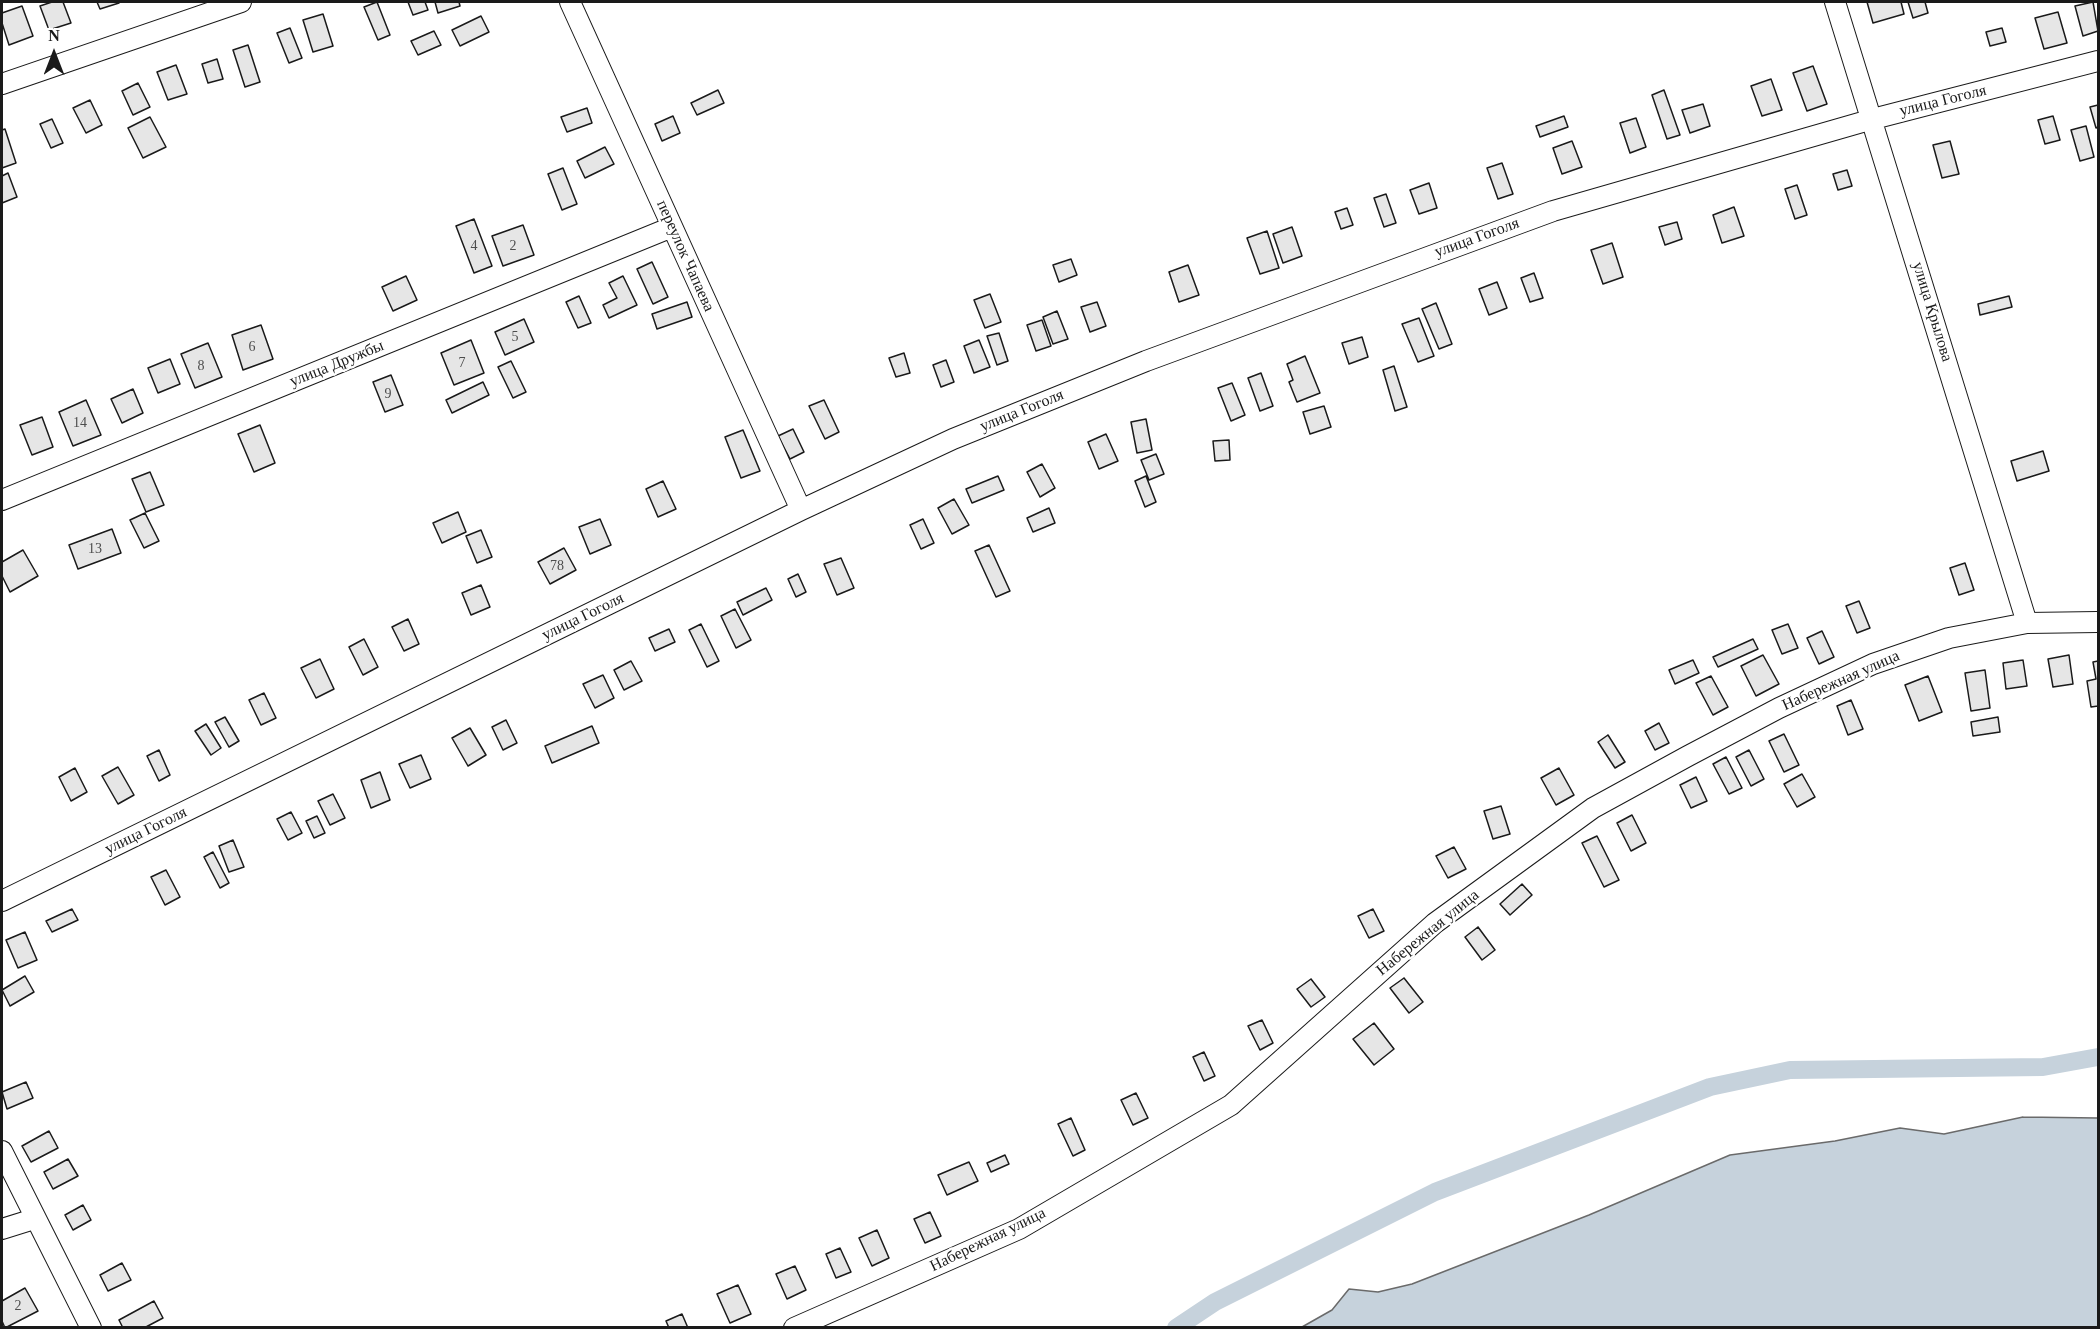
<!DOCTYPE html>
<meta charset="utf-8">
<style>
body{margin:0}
#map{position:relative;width:2100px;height:1329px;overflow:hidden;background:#fff;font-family:Georgia,serif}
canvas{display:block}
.frame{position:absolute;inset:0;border:3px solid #1a1a1a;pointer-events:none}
.north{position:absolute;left:24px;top:24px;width:60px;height:60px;-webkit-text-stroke:4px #fff;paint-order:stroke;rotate:0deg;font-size:16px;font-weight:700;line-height:24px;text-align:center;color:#1a1a1a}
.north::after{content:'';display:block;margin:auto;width:21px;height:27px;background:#1a1a1a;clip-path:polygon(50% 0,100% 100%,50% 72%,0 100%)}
</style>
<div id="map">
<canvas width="2100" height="1329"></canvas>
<div class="frame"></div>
<div class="north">N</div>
</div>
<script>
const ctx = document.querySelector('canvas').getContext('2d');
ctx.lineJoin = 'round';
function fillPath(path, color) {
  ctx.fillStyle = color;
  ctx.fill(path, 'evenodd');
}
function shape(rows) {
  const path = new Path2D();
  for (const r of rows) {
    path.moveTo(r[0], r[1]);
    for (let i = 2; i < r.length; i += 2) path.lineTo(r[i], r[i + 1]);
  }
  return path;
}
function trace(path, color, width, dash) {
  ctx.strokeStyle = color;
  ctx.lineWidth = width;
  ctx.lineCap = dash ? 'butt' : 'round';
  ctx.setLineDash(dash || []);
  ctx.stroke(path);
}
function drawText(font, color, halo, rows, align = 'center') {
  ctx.font = font + ' Georgia,serif';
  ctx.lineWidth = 4.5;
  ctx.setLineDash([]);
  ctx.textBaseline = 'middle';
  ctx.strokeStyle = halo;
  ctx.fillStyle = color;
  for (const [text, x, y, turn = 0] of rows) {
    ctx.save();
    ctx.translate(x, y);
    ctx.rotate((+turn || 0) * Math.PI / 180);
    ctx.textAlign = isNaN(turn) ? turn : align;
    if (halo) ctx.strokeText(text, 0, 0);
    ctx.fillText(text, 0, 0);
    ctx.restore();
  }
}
const water = shape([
 [2023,1117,2098,1118,2098,1327,1302,1327,1332,1310,1349,1289,1378,1292,1412,1284,1589,1215,1730,1155,1835,1141,1900,1128,1944,1134,2023,1117]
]);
fillPath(water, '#c6d2dc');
trace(water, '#6a6a6a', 1.5);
trace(shape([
 [1176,1328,1215,1302,1435,1192,1710,1087,1790,1070,2043,1067,2098,1057]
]), '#c6d2dc', 18);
const building = shape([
 [52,2,63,2,71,23,49,30,40,6,52,2],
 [97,2,118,2,119,3,100,9,97,2],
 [377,2,390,35,378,40,364,7,377,2],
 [408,2,425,2,428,10,413,15,408,2],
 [435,2,459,2,460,6,438,13,435,2],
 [1867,2,1901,2,1904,14,1873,23,1867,2],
 [1908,2,1925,2,1928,13,1913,18,1908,2],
 [2093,2,2098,31,2083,36,2075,6,2093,2],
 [22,6,33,36,9,45,2,23,2,13,22,6],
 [2058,12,2067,43,2044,49,2035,18,2058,12],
 [323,14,333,46,313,52,303,20,323,14],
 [481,16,489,32,460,46,452,30,481,16],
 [290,28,302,58,289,63,277,33,290,28],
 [2002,28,2006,42,1990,46,1986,32,2002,28],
 [434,31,441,45,418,55,411,41,434,31],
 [248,45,260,82,245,87,233,50,248,45],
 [217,59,223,79,208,83,202,64,217,59],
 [176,65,187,94,168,100,157,72,176,65],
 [1813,66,1827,104,1807,111,1793,73,1813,66],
 [1771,79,1782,110,1762,116,1751,86,1771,79],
 [138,83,150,107,133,115,122,91,138,83],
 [718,90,724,103,697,115,691,103,718,90],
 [1664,90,1680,135,1667,139,1652,95,1664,90],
 [90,100,102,125,86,133,73,108,90,100],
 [1703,104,1710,126,1690,133,1682,110,1703,104],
 [2098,105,2098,127,2096,128,2090,107,2098,105],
 [587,108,592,123,567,132,561,117,587,108],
 [673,116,680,133,662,141,655,124,673,116],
 [1564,116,1568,127,1540,137,1536,126,1564,116],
 [2053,116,2060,140,2045,144,2038,120,2053,116],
 [150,117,166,147,143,158,128,128,150,117],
 [1636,118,1646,147,1630,153,1620,123,1636,118],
 [52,119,63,143,51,148,40,124,52,119],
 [2086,126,2094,157,2080,161,2071,130,2086,126],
 [5,129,16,163,2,168,2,130,5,129],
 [1572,141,1582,167,1562,174,1553,148,1572,141],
 [1950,141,1959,174,1942,178,1933,145,1950,141],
 [605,147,614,164,585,178,577,161,605,147],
 [1502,163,1513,194,1498,199,1487,168,1502,163],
 [563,168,577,204,562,210,548,174,563,168],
 [1847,170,1852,186,1838,190,1833,174,1847,170],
 [8,173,17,197,2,203,2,176,8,173],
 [1429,183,1437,208,1419,214,1410,190,1429,183],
 [1797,185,1807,215,1795,219,1785,189,1797,185],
 [1386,194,1396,223,1384,227,1374,198,1386,194],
 [1734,207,1744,236,1722,243,1713,215,1734,207],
 [1347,208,1353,225,1341,229,1335,212,1347,208],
 [474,219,492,266,474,273,456,226,474,219],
 [1677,222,1682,239,1665,245,1659,227,1677,222],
 [523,225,534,255,503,266,492,236,523,225],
 [1292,227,1302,256,1283,263,1273,234,1292,227],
 [1267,231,1279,268,1260,274,1247,238,1267,231],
 [1612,243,1623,277,1603,284,1591,250,1612,243],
 [1071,259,1077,275,1059,282,1053,265,1071,259],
 [652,262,668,297,653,304,637,269,652,262],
 [1188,265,1199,295,1179,302,1169,272,1188,265],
 [1534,273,1543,298,1530,302,1521,278,1534,273],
 [406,276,417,300,393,311,382,287,406,276],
 [623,276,637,305,609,318,603,305,617,298,609,283,623,276],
 [1497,282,1507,308,1489,315,1479,289,1497,282],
 [990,294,1001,322,985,328,974,300,990,294],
 [579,296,591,323,578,328,566,302,579,296],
 [2009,296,2012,307,1980,315,1978,304,2009,296],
 [687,302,692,317,657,329,652,314,687,302],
 [1097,302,1106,326,1090,332,1081,307,1097,302],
 [1436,303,1452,344,1439,349,1422,309,1436,303],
 [1057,311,1068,339,1053,344,1043,317,1057,311],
 [1419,318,1434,356,1418,362,1402,324,1419,318],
 [524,319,534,342,505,355,495,332,524,319],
 [1042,320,1051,346,1036,351,1027,325,1042,320],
 [261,325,273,359,243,370,232,335,261,325],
 [999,333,1008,361,997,365,987,336,999,333],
 [1362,337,1368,357,1349,364,1342,343,1362,337],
 [471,340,484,373,454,385,441,353,471,340],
 [979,340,990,367,974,373,964,346,979,340],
 [208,343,222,377,195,388,181,354,208,343],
 [904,353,910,373,896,377,889,358,904,353],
 [1305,356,1320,393,1297,402,1289,382,1293,380,1287,364,1305,356],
 [170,359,180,384,158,393,148,368,170,359],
 [946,360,954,382,941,387,933,365,946,360],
 [511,361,526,392,513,398,498,367,511,361],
 [1394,366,1407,407,1395,411,1383,370,1394,366],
 [1261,373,1273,406,1260,411,1248,378,1261,373],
 [391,375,403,405,385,412,373,382,391,375],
 [483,382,489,395,452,413,446,400,483,382],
 [1232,383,1245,415,1231,421,1218,388,1232,383],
 [133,389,143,413,122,423,111,399,133,389],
 [86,400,101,435,73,446,59,412,86,400],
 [824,400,839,432,825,439,809,406,824,400],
 [1324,406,1331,427,1310,434,1303,412,1324,406],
 [42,417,53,447,32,455,20,425,42,417],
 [1146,419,1152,450,1137,453,1131,422,1146,419],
 [260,425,275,463,254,472,238,434,260,425],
 [793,429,804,452,790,459,778,436,793,429],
 [743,430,760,471,741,478,725,437,743,430],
 [1106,434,1118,461,1099,469,1088,442,1106,434],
 [1229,440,1230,460,1215,461,1213,441,1229,440],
 [2043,451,2049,471,2017,481,2011,461,2043,451],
 [1156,454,1164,474,1149,480,1141,460,1156,454],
 [1042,464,1055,488,1040,497,1027,472,1042,464],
 [150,472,164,505,146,512,132,479,150,472],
 [998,476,1004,490,972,503,966,489,998,476],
 [1146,476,1156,502,1145,507,1135,481,1146,476],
 [663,481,676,509,658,517,646,489,663,481],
 [954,499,969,525,952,534,938,508,954,499],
 [1049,508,1055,523,1033,532,1027,518,1049,508],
 [458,512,466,532,442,543,433,523,458,512],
 [145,513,159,541,144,548,130,520,145,513],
 [600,519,611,545,590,554,579,527,600,519],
 [923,519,934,543,921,549,910,525,923,519],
 [112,529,121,553,78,569,69,545,112,529],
 [481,530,492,557,477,563,466,536,481,530],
 [989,545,1010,591,996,597,975,551,989,545],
 [564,548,576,570,550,584,538,562,564,548],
 [23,550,38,576,10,592,2,576,2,562,23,550],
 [841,558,854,588,837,595,824,564,841,558],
 [1965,563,1974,590,1959,595,1950,568,1965,563],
 [798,574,806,592,796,597,788,579,798,574],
 [481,585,490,607,471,615,462,593,481,585],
 [766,588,772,600,743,615,737,602,766,588],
 [1859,601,1870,628,1857,633,1846,606,1859,601],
 [735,609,751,640,736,648,721,616,735,609],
 [408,619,419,644,404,651,392,627,408,619],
 [701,624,719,661,707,667,689,630,701,624],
 [1788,624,1798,648,1782,654,1772,630,1788,624],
 [669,629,675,642,655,651,649,638,669,629],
 [1822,631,1834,657,1819,664,1807,638,1822,631],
 [364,639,378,667,363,675,349,647,364,639],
 [1753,639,1758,649,1718,667,1713,657,1753,639],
 [1763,655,1779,684,1756,696,1741,666,1763,655],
 [2069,655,2073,684,2053,687,2048,659,2069,655],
 [320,659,334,689,316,698,301,668,320,659],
 [1693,660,1699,673,1675,684,1669,670,1693,660],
 [2023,660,2027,686,2006,689,2003,663,2023,660],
 [631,661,642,681,624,690,614,670,631,661],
 [2098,661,2098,706,2091,707,2087,681,2096,679,2093,662,2098,661],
 [1985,670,1990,708,1971,711,1965,673,1985,670],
 [603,675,614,698,595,708,583,684,603,675],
 [1711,676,1728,707,1713,715,1696,683,1711,676],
 [1928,676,1942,712,1919,721,1905,685,1928,676],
 [264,693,276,718,261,725,249,700,264,693],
 [1851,700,1863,729,1848,735,1837,706,1851,700],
 [225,717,239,741,229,747,215,722,225,717],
 [1998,717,2000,732,1973,736,1971,722,1998,717],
 [506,720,517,743,503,750,492,727,506,720],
 [1659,723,1669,743,1655,750,1645,731,1659,723],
 [206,724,221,748,211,755,195,731,206,724],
 [592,726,599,743,552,763,545,746,592,726],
 [470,728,486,755,468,766,452,738,470,728],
 [1784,734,1799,765,1784,772,1769,741,1784,734],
 [1608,735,1625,762,1615,768,1598,742,1608,735],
 [159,750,170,775,159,781,147,756,159,750],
 [1749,750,1764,779,1751,786,1736,757,1749,750],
 [421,755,431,779,410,788,399,764,421,755],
 [1726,757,1742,788,1729,794,1713,764,1726,757],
 [118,767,134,795,118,804,102,776,118,767],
 [75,768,87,792,71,801,59,777,75,768],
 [1559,768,1574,795,1556,805,1541,778,1559,768],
 [380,772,390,800,371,808,361,780,380,772],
 [1802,774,1815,797,1797,807,1784,784,1802,774],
 [1696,777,1707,801,1691,808,1680,785,1696,777],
 [333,794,345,818,330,825,318,801,333,794],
 [1501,806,1510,834,1493,839,1484,811,1501,806],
 [291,812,302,833,288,840,277,819,291,812],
 [1632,815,1646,843,1631,851,1617,823,1632,815],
 [317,816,325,833,314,838,306,821,317,816],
 [1597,836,1619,880,1604,887,1582,843,1597,836],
 [233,840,244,867,229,872,219,846,233,840],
 [1454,847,1466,869,1448,878,1436,856,1454,847],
 [213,852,229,883,220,888,204,857,213,852],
 [166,870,180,897,165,905,151,877,166,870],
 [1522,884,1532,895,1510,915,1500,904,1522,884],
 [72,909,78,920,52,932,46,921,72,909],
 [1373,909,1384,931,1369,938,1358,916,1373,909],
 [1478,927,1495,950,1482,960,1465,937,1478,927],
 [25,932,37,960,18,968,6,940,25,932],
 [25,976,34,992,10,1006,2,990,25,976],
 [1404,978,1423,1002,1409,1013,1390,988,1404,978],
 [1311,979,1325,997,1311,1007,1297,989,1311,979],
 [1262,1020,1273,1043,1260,1050,1248,1026,1262,1020],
 [1374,1023,1394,1049,1374,1065,1353,1039,1374,1023],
 [1204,1052,1215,1076,1204,1081,1193,1057,1204,1052],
 [26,1082,33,1098,7,1109,2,1092,26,1082],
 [1136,1093,1148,1118,1133,1125,1121,1100,1136,1093],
 [1071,1118,1085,1150,1073,1156,1058,1124,1071,1118],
 [49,1131,58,1148,31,1162,22,1146,49,1131],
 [1005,1155,1009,1164,991,1172,987,1163,1005,1155],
 [68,1159,78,1176,53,1189,44,1172,68,1159],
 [969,1162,978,1181,947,1195,938,1175,969,1162],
 [83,1205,91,1220,73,1230,65,1215,83,1205],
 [930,1212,941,1236,925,1243,914,1219,930,1212],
 [877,1230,889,1258,872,1266,859,1238,877,1230],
 [840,1248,851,1272,836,1278,826,1254,840,1248],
 [122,1263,131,1280,108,1291,100,1275,122,1263],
 [795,1266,806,1290,787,1299,776,1274,795,1266],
 [738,1285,751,1314,730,1323,717,1294,738,1285],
 [25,1288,38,1311,5,1328,2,1321,2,1301,25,1288],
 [154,1301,163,1318,144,1328,123,1328,119,1320,154,1301],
 [682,1314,688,1328,669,1328,666,1321,682,1314]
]);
fillPath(building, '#e6e6e6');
trace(building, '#1a1a1a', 1.5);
const minor = shape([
 [570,2,801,510],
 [1835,2,2027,623],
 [2,84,241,2],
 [2,500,672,227],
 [2,901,801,510,953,439,1146,361,1553,211,1873,119,2098,61],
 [2,1151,91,1328],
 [2,1229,34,1219],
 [794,1328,1019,1229,1231,1105,1435,923,1593,808,1688,756,1779,708,1873,664,1949,638,2027,623,2098,622]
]);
trace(minor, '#1a1a1a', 22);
trace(minor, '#fff', 20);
drawText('14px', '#4d4d4d', null, [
 ["4",474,246],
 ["2",513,246],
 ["5",515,337],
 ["6",252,347],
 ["7",462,363],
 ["8",201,366],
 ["9",388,394],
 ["14",80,423],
 ["13",95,549],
 ["78",557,566],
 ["2",18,1306]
]);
drawText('16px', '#1a1a1a', '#fff', [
 ["улица Гоголя",1943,101,-14],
 ["улица Гоголя",1477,238,-20],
 ["переулок Чапаева",685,256,66],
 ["улица Крылова",1932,312,73],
 ["улица Дружбы",337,364,-22],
 ["улица Гоголя",1022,411,-22],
 ["улица Гоголя",583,617,-26],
 ["Набережная улица",1841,681,-24],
 ["улица Гоголя",146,831,-26],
 ["Набережная улица",1428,933,-39],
 ["Набережная улица",988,1240,-26]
]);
</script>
